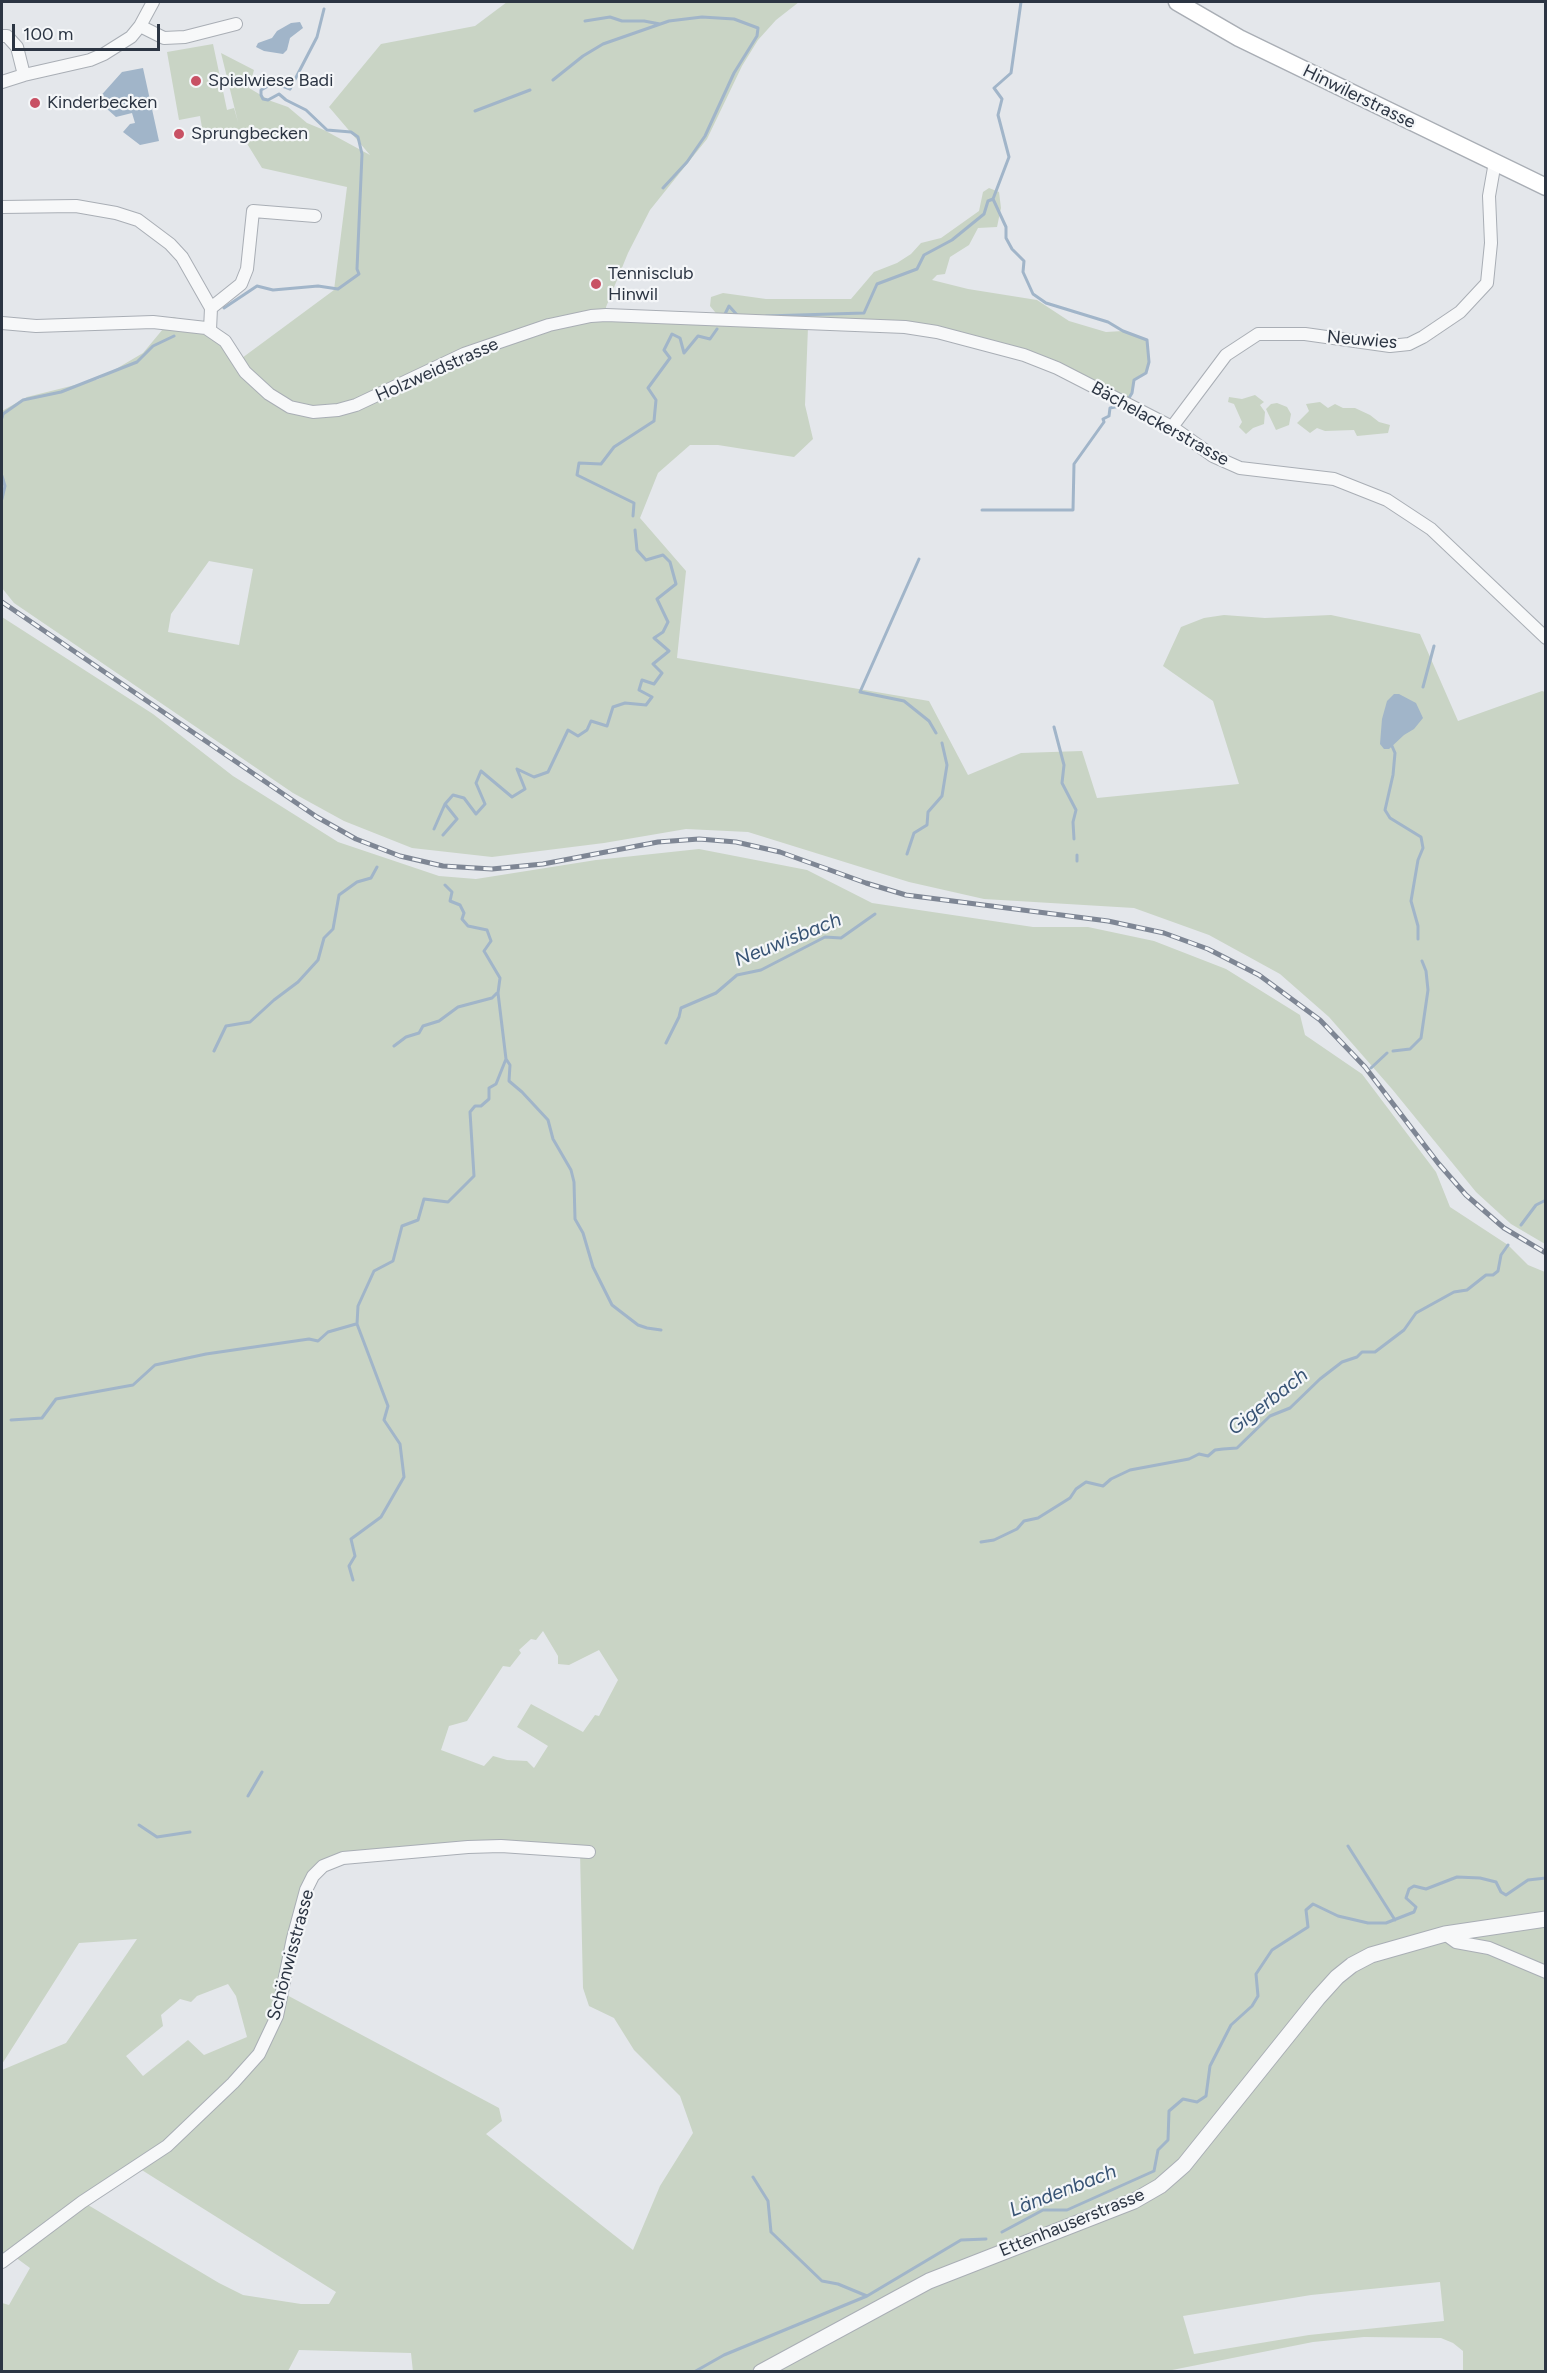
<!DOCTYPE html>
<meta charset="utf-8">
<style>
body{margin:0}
#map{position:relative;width:1547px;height:2373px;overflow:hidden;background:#e4e7eb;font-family:Figtree,sans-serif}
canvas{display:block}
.frame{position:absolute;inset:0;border:3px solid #2c3543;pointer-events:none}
.scale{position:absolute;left:12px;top:24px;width:148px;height:27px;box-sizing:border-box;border:3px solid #2c3543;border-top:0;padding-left:8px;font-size:18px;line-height:21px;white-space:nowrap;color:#2c3543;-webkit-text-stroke:4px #f4f6f8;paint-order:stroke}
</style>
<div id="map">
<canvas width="1547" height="2373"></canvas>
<div class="frame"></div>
<div class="scale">100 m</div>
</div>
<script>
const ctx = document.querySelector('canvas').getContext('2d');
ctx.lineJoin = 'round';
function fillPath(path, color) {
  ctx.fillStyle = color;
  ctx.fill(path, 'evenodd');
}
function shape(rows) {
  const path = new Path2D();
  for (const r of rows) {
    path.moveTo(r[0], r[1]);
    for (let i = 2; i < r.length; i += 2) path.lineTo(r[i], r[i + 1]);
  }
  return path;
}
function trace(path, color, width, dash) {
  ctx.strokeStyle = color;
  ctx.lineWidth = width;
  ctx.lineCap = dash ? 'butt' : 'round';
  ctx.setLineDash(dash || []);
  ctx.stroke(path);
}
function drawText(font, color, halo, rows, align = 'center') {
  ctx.font = font + ' Figtree,sans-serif';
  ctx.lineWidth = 4.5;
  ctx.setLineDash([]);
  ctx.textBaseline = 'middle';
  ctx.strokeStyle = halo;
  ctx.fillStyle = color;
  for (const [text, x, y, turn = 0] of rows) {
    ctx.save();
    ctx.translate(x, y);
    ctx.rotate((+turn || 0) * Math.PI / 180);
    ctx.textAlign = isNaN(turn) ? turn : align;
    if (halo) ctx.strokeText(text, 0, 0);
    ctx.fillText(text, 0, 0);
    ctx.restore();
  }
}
fillPath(shape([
 [507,2,799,2,776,20,758,40,742,66,707,139,650,210,628,253,606,307,606,314,808,327,805,405,813,439,794,457,718,445,690,445,658,473,640,518,686,571,677,658,929,701,968,775,1021,753,1082,751,1097,798,1239,784,1213,701,1163,666,1181,627,1204,618,1224,615,1265,618,1331,615,1420,634,1458,721,1542,691,1545,692,1545,1244,1511,1224,1476,1192,1392,1089,1329,1017,1280,974,1209,935,1134,908,984,899,909,882,748,832,686,829,604,843,492,857,412,848,344,821,293,793,14,603,2,588,2,411,27,397,99,379,143,353,173,317,217,329,242,358,334,290,347,187,262,168,243,137,241,130,204,139,200,116,179,120,167,52,213,44,227,110,234,108,238,122,221,53,254,70,249,88,271,101,288,107,307,123,324,130,370,155,329,107,381,44,475,26],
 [209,561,253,569,239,645,168,632,171,614],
 [989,188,999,192,1001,208,997,227,978,228,969,245,950,257,945,274,937,275,932,280,968,289,1037,300,1069,321,1106,332,1123,331,1147,340,1149,362,1146,373,1134,380,1132,393,1129,398,1057,368,937,332,720,318,710,306,711,297,723,293,766,299,851,299,874,272,897,263,911,254,921,243,941,238,979,211,983,192],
 [1255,395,1264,402,1260,405,1265,412,1264,424,1253,428,1246,434,1239,427,1242,422,1234,404,1228,402,1229,397,1242,399],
 [1320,402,1328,408,1335,404,1343,408,1355,408,1370,415,1379,422,1390,425,1388,433,1357,436,1354,430,1325,431,1317,428,1310,433,1297,423,1309,411,1306,404],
 [1277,403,1287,407,1291,414,1289,425,1276,430,1266,409,1271,404],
 [2,617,153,714,233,776,338,842,439,876,476,879,596,860,699,849,807,870,872,903,1033,927,1088,927,1154,941,1226,969,1300,1015,1305,1035,1362,1074,1436,1172,1450,1207,1508,1245,1528,1265,1545,1272,1545,2371,1463,2371,1463,2351,1453,2343,1441,2338,1364,2337,1313,2342,1162,2372,413,2372,411,2353,299,2350,288,2371,2,2371,2,2303,9,2305,30,2268,11,2254,2,2262,2,2070,66,2043,137,1939,79,1943,2,2064],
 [543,1631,558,1656,558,1664,569,1665,599,1650,618,1680,599,1716,595,1715,583,1732,531,1704,517,1727,548,1746,534,1768,527,1761,507,1760,493,1756,484,1766,441,1750,449,1726,467,1721,503,1666,510,1667,521,1653,519,1650,531,1639,536,1640],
 [525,1847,580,1852,583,1988,589,2006,614,2018,634,2050,680,2096,693,2133,660,2186,633,2250,486,2134,502,2121,499,2108,283,1993,313,1876,343,1858],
 [228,1984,236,1996,247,2037,204,2055,188,2040,143,2076,126,2056,163,2026,161,2015,180,1999,191,2002,197,1996],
 [137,2167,336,2292,329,2304,301,2304,243,2295,219,2283,83,2202],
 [1440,2282,1444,2321,1309,2335,1194,2354,1183,2316,1311,2295]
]), '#c9d4c5');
fillPath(shape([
 [300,22,303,28,290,38,287,50,283,54,264,51,256,47,258,43,272,38,277,31,291,23],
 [143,68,159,141,140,145,123,132,130,124,135,123,132,113,116,117,97,100,122,72],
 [1394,694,1399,694,1416,703,1423,718,1414,729,1404,735,1389,749,1384,749,1380,744,1382,719,1387,701]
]), '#a1b5c9');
trace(shape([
 [585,21,610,17,622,21,644,21,660,24],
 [553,80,583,56,603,44,669,21,702,17,734,19,758,28,757,36,734,73,705,136,687,162,663,188],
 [475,111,530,90],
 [993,199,1006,227,1006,238,1012,249,1024,261,1023,272,1033,294,1046,303,1108,322,1123,331,1147,340,1149,362,1146,373,1134,380,1132,393,1129,398],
 [224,308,257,286,273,290,318,286,338,289,359,274,357,269,362,154,358,137,351,132,327,130,306,110,286,100,279,94,268,100,263,99,261,95,261,90,270,85,277,84,290,89,317,37,324,9],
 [724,316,729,306,738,316],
 [766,316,864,313,877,284,917,269,924,255,952,240,984,214,988,201,993,199,1009,157,998,115,1002,99,994,88,1011,73,1021,2],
 [2,418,3,414,23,400,61,392,137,362,153,346,174,336],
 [2,476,5,486,2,499],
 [982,510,1073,510,1074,464,1104,422,1103,419,1109,416,1110,408,1120,406],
 [633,516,634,503,577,475,579,463,601,464,614,447,654,421,656,400,648,388,670,358,664,350,672,334,680,338,684,353,698,336,710,339,717,329],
 [919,559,860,692,904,701,929,721,936,733],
 [1423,687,1434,646],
 [1054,727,1064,765,1062,783,1076,810,1073,822,1074,839],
 [1392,746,1395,753,1393,775,1385,810,1390,818,1421,837,1423,848,1418,860,1411,901,1418,926,1418,939],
 [434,829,445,804],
 [443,835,457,819,445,804,453,795,464,798,476,814,485,804,476,783,481,771,512,797,525,789,517,769,534,777,548,772,568,730,578,736,587,730,591,721,607,726,613,707,625,703,646,705,652,697,639,690,642,680,654,684,662,673,653,664,669,651,654,638,663,632,668,622,657,599,676,584,670,562,663,555,646,560,637,550,635,530],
 [907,854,914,833,927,825,928,812,942,796,947,765,942,743],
 [1077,855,1077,861],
 [666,1043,679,1017,681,1008,716,993,737,975,761,970,825,937,841,938,875,914],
 [394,1046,406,1037,419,1033,423,1026,439,1021,458,1007,492,998,497,993],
 [214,1051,226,1026,250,1022,274,1000,298,982,318,960,324,938,333,929,339,895,357,882,371,878,377,867],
 [1393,1051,1410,1049,1421,1038,1428,990,1426,971,1422,961],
 [506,1059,510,1065,509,1081,522,1092,548,1120,553,1139,571,1170,574,1182,575,1219,583,1233,593,1267,612,1305,638,1325,647,1328,661,1330],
 [1371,1068,1387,1053],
 [1521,1225,1536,1205,1546,1200],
 [11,1420,42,1418,56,1399,133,1385,155,1365,206,1354,309,1339,318,1341,328,1332,356,1324],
 [981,1542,994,1540,1017,1529,1024,1521,1038,1518,1070,1498,1076,1489,1086,1482,1103,1486,1111,1479,1130,1470,1189,1459,1199,1454,1208,1456,1215,1450,1223,1449,1237,1448,1270,1416,1290,1408,1320,1379,1342,1362,1357,1357,1362,1352,1375,1352,1404,1330,1416,1313,1454,1292,1467,1290,1486,1275,1493,1275,1498,1271,1501,1255,1508,1245],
 [353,1580,349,1566,355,1556,351,1539,381,1517,404,1477,400,1444,384,1420,388,1406,357,1324,358,1306,374,1271,393,1261,402,1226,418,1220,424,1199,448,1202,474,1176,470,1112,475,1106,481,1106,489,1099,489,1088,496,1084,506,1059,498,993,500,978,484,951,491,941,487,930,468,926,462,919,464,913,460,905,450,901,452,892,445,885],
 [248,1796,262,1772],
 [139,1825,157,1837,190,1832],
 [1348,1846,1395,1920],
 [753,2177,768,2201,771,2232,822,2281,838,2284,867,2296],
 [1002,2232,1043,2210,1067,2210,1154,2171,1158,2150,1168,2140,1169,2111,1183,2099,1197,2102,1206,2096,1210,2066,1231,2025,1252,2006,1258,1996,1256,1974,1272,1950,1308,1927,1306,1910,1313,1904,1338,1916,1368,1923,1386,1923,1414,1912,1416,1907,1406,1898,1409,1889,1414,1886,1426,1889,1457,1877,1480,1878,1496,1882,1501,1892,1506,1895,1528,1880,1546,1878],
 [694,2372,724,2355,867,2296,961,2240,986,2239]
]), '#a1b5c9', 3);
const minor = shape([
 [140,26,164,38,185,37,236,24],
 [2,36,7,36,17,47,24,75],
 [2,82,24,75,90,60,104,54,131,37,140,26,153,2],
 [2,207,76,206,116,213,138,220,170,244,182,257,211,308,210,330],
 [211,308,241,284,247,269,253,211,315,216],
 [2,323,36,326,153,322,206,328,225,341,245,372,269,394,290,407,313,412,338,410,356,405,464,354,549,325,591,316,606,315,905,327,937,332,1024,355,1057,368,1172,427,1213,456,1240,468,1334,479,1387,500,1431,529,1546,638],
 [1172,427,1226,355,1258,334,1305,334,1390,346,1409,344,1423,337,1460,312,1487,283,1491,243,1489,196,1495,162],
 [1445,1934,1456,1942,1489,1948,1546,1972],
 [2,2262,82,2202,167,2146,233,2083,259,2054,277,2016,293,1938,306,1890,313,1876,323,1866,343,1858,468,1847,501,1846,589,1852]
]);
const tertiary = shape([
 [761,2372,929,2281,1134,2201,1160,2186,1184,2165,1318,1998,1337,1977,1352,1965,1371,1955,1445,1934,1546,1919]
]);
const secondary = shape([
 [1177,2,1239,38,1546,187]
]);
trace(minor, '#a9aeb5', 14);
trace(tertiary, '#a9aeb5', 17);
trace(secondary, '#a9aeb5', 19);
trace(minor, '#f7f8f9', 12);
trace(tertiary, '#f7f8f9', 15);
trace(secondary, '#fff', 16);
const rail = shape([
 [2,602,317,817,356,839,400,856,443,866,492,869,543,864,658,842,699,839,736,842,780,852,866,883,906,895,1108,921,1164,933,1208,949,1259,975,1320,1020,1365,1067,1438,1163,1466,1195,1504,1228,1546,1253]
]);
trace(rail, '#7e8694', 5);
trace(rail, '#f4f6f8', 3, [9]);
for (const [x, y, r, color] of [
 [196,81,6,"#c85164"],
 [35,103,6,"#c85164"],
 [179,134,6,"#c85164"],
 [596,284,6,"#c85164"]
]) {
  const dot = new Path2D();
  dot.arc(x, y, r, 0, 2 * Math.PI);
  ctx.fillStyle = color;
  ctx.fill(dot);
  trace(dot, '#f4f6f8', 2);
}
drawText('18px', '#2c3543', '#f4f6f8', [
 ["Spielwiese Badi",208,81],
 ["Kinderbecken",47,103],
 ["Sprungbecken",191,134],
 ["Tennisclub",608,274],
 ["Hinwil",608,295]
], 'left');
drawText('18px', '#2c3543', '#f4f6f8', [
 ["Hinwilerstrasse",1359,97,26],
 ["Neuwies",1362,340,5],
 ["Holzweidstrasse",437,370,-24],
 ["Bächelackerstrasse",1160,424,29],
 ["Schönwisstrasse",291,1955,-75],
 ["Ettenhauserstrasse",1072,2223,-22]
]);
drawText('italic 20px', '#385475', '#f4f6f8', [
 ["Neuwisbach",788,940,-22],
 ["Gigerbach",1268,1402,-38],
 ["Ländenbach",1063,2191,-21]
]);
</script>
